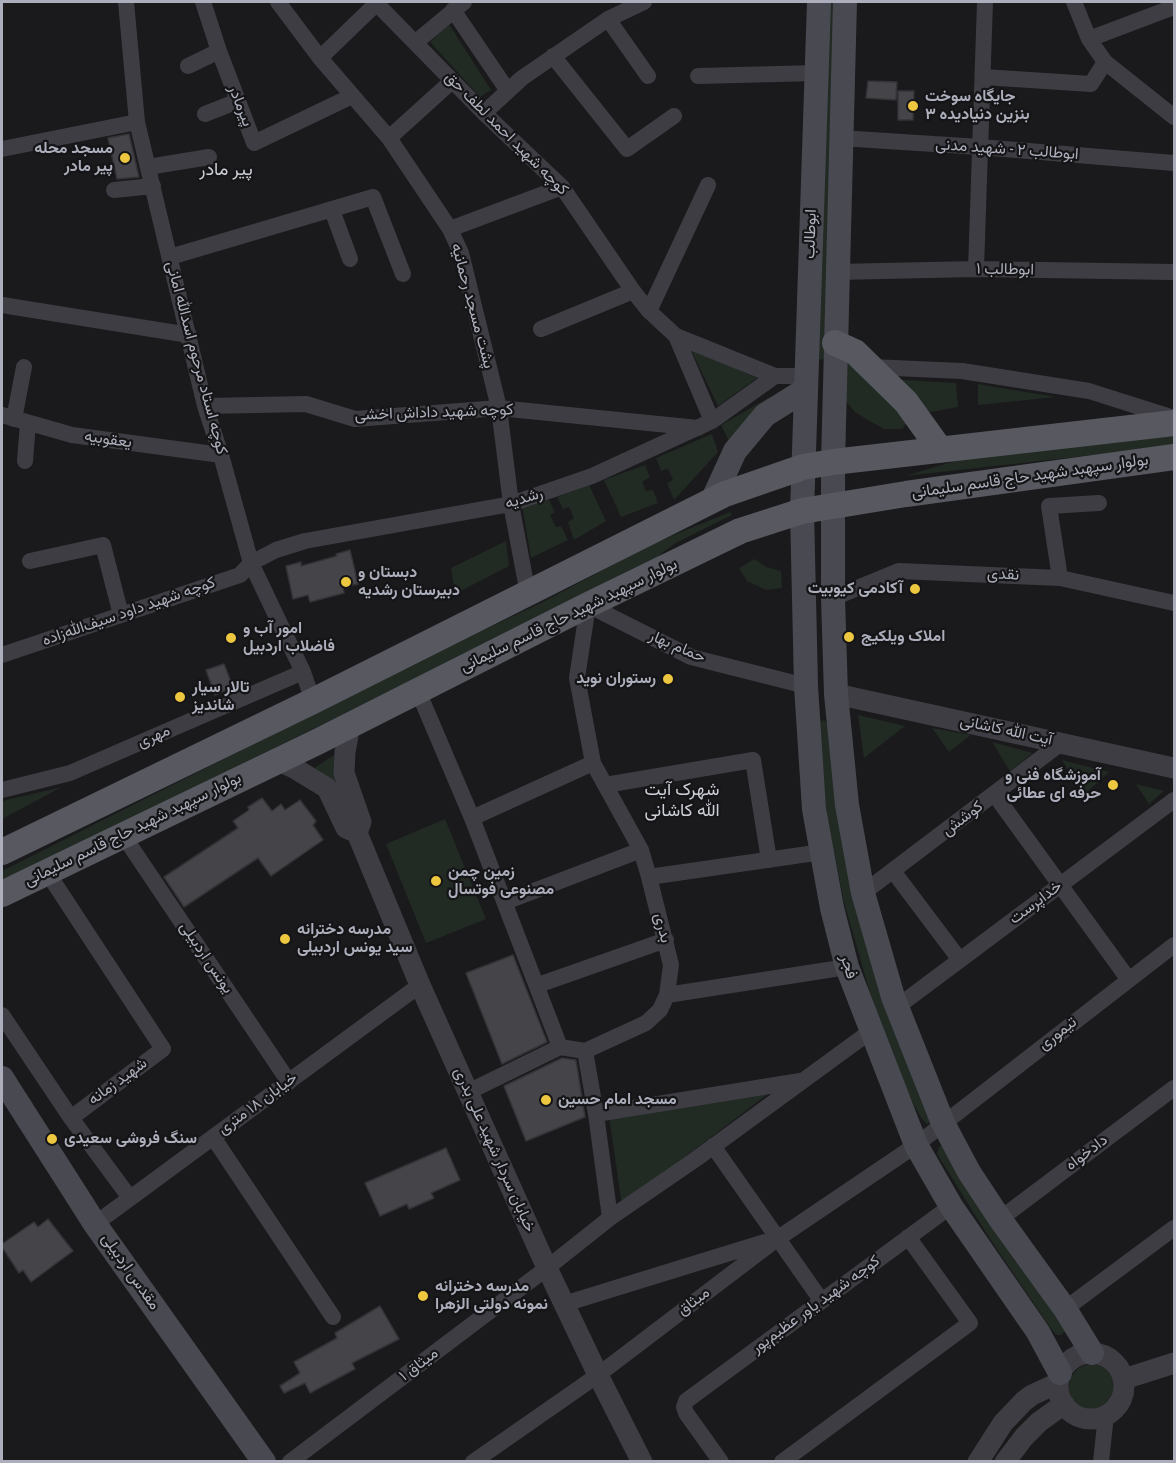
<!DOCTYPE html>
<meta charset="utf-8">
<style>
body{margin:0}
#map{position:relative;width:1176px;height:1463px;overflow:hidden;background:#1a1a1c;font-family:"Roboto Condensed",sans-serif}
canvas{display:block}
.frame{position:absolute;inset:0;border:3px solid #acafbb;pointer-events:none}
</style>
<div id="map">
<canvas width="1176" height="1463"></canvas>
<div class="frame"></div>
</div>
<script>
const ctx = document.querySelector('canvas').getContext('2d');
ctx.lineJoin = 'round';
function fillPath(path, color) {
  ctx.fillStyle = color;
  ctx.fill(path, 'evenodd');
}
function shape(rows) {
  const path = new Path2D();
  for (const r of rows) {
    if (r.length === 3) {
      path.moveTo(r[0] + r[2], r[1]);
      path.arc(r[0], r[1], r[2], 0, 2 * Math.PI);
      continue;
    }
    path.moveTo(r[0], r[1]);
    for (let i = 2; i < r.length; i += 2) path.lineTo(r[i], r[i + 1]);
  }
  return path;
}
function trace(path, color, width, dash) {
  ctx.strokeStyle = color;
  ctx.lineWidth = width;
  ctx.lineCap = dash ? 'butt' : 'round';
  ctx.setLineDash(dash || []);
  ctx.stroke(path);
}
function drawText(font, color, halo, rows, align = 'center') {
  ctx.font = font + ' "Roboto Condensed",Vazirmatn,sans-serif';
  ctx.lineWidth = 4.5;
  ctx.setLineDash([]);
  ctx.textBaseline = 'middle';
  ctx.strokeStyle = halo;
  ctx.fillStyle = color;
  for (const [text, x, y, turn = 0] of rows) {
    ctx.save();
    ctx.translate(x, y);
    ctx.rotate((+turn || 0) * Math.PI / 180);
    ctx.textAlign = isNaN(turn) ? turn : align;
    if (halo) ctx.strokeText(text, 0, 0);
    ctx.fillText(text, 0, 0);
    ctx.restore();
  }
}
fillPath(shape([
 [827,2,836,2,827,357,821,360,818,358],
 [449,24,491,90,480,97,430,42],
 [690,348,757,378,718,406],
 [848,358,907,421,903,429,884,429,868,420,855,412,843,398,840,373],
 [889,379,956,383,958,407,921,414],
 [978,384,1056,397,978,405],
 [770,397,730,443,721,425],
 [712,434,718,452,674,500,667,483,673,480,668,469,661,471,656,458],
 [1174,436,1174,446,905,476,968,457],
 [645,465,650,477,642,482,646,491,653,490,658,503,621,517,604,480],
 [589,485,606,521,574,540,568,522,574,518,569,507,563,509,557,497],
 [549,500,555,512,550,515,556,527,561,526,568,540,531,558,522,505],
 [730,512,732,515,676,543,662,553,654,561,2,882,2,871,424,658,541,603,654,543],
 [506,541,509,566,455,594,451,568],
 [754,559,766,567,781,571,782,588,766,590,747,581,739,568],
 [858,715,905,726,864,758],
 [824,720,828,725,933,1122,927,1124,921,1118,903,1084,874,1007,844,902,827,816,818,729,820,721],
 [932,728,971,735,949,752],
 [992,742,1033,753,1010,771],
 [334,755,337,786,314,768],
 [1062,760,1109,772,1084,795],
 [1136,784,1164,791,1149,804],
 [62,787,2,819,2,801],
 [445,819,486,919,426,943,386,844],
 [773,1090,622,1205,609,1117],
 [944,1143,997,1229,1060,1323,1065,1331,1061,1335,1056,1335,1047,1323,990,1239,937,1154,939,1147],
 [1092,1387,23]
]), '#212a23');
const building = shape([
 [868,81,897,82,896,100,866,98,868,81],
 [898,91,914,91,913,120,898,120,898,91],
 [129,134,139,177,117,179,108,138,129,134],
 [350,550,358,584,343,587,344,593,310,602,308,595,293,599,286,566,301,562,301,566,337,556,336,554,350,550],
 [224,664,233,687,215,695,206,670,224,664],
 [262,798,272,811,281,804,285,810,300,800,316,821,313,825,323,840,271,876,258,858,184,907,164,877,238,828,233,821,249,810,248,807,262,798],
 [513,955,547,1042,502,1064,466,973,513,955],
 [562,1058,576,1060,585,1117,526,1141,504,1086,562,1058],
 [446,1148,460,1180,431,1193,434,1198,409,1209,407,1204,380,1216,365,1183,446,1148],
 [48,1219,73,1251,31,1282,23,1270,19,1273,2,1247,2,1244,34,1222,38,1227,48,1219],
 [380,1306,399,1339,352,1363,355,1369,310,1393,305,1383,284,1393,280,1386,300,1373,294,1362,337,1338,335,1333,380,1306]
]);
fillPath(building, '#444449');
trace(building, '#343438', 1.5);
trace(shape([
 [126,2,137,122,205,406,221,455,251,563,303,672,313,701],
 [203,2,219,51,254,143,352,96],
 [278,2,320,58,389,138,450,229,461,253,499,408,511,504,528,594],
 [375,2,484,113,562,187,633,291,649,311,676,336,775,376,806,376],
 [1074,2,1089,39,1105,62,1174,117],
 [453,10,508,91],
 [608,19,648,76],
 [1089,39,1174,7],
 [416,42,464,2],
 [553,56,627,149,674,116],
 [320,58,377,3],
 [188,66,219,51],
 [698,76,817,73],
 [984,77,1091,84,1105,62],
 [484,113,522,78,608,19,644,2],
 [205,114,238,101],
 [389,138,452,81],
 [840,138,980,147,1174,163],
 [2,149,137,122],
 [148,167,209,157],
 [114,190,153,186],
 [332,210,350,259],
 [450,229,562,187],
 [170,257,373,197,403,274],
 [976,269,985,2],
 [836,272,976,269,1174,272],
 [2,305,189,335],
 [649,311,708,185],
 [541,329,633,291],
 [676,336,712,421],
 [871,367,962,371,1089,391,1174,418],
 [205,406,306,404,355,419,499,408,698,428],
 [2,415,72,435,221,455],
 [14,419,24,367],
 [25,461,28,423],
 [30,561,103,545,121,615],
 [1060,578,1049,506,1099,503],
 [833,598,899,571,1060,578,1174,603],
 [2,655,240,575,251,563,276,550,305,541,511,504,592,476,712,421,775,376],
 [418,691,472,818,560,1047],
 [605,785,753,760,769,860],
 [2,790,70,773,303,672],
 [995,795,1129,980],
 [472,818,593,763],
 [123,835,289,1082],
 [893,871,960,960],
 [47,872,163,1049,71,1118,130,1198],
 [649,877,822,852],
 [863,893,1061,743],
 [505,902,641,850],
 [538,985,666,940],
 [667,995,847,967],
 [897,1007,1174,800],
 [2,1015,71,1118],
 [468,1092,560,1047,585,1051],
 [596,1114,800,1081],
 [213,1137,333,1317],
 [713,1146,821,1300],
 [610,1218,596,1114,585,1051,646,1023,660,1010,667,995,671,965,649,877,641,850,593,763,577,678,588,605,691,657,806,686],
 [1000,1219,1174,1088],
 [95,1224,420,985],
 [564,1304,765,1242],
 [1065,1309,1174,1228],
 [290,1462,547,1268,610,1218,696,1159,871,1031],
 [473,1462,598,1375,777,1239,916,1145,1174,945],
 [721,1462,686,1413,684,1407,686,1401,951,1206],
 [782,1462,970,1323,908,1237],
 [1101,1462,1106,1415]
]), '#3d3d43', 16);
trace(shape([
 [836,694,1174,768],
 [350,725,345,752,344,773,361,822,357,833,420,985,547,1268,598,1375,642,1462],
 [278,761,294,768,327,788,346,828,357,833],
 [1091,1386,33],
 [1124,1379,1174,1363],
 [978,1462,1003,1423,1024,1401,1032,1395,1058,1383],
 [1005,1462,1024,1437,1039,1422,1064,1404]
]), '#3d3d43', 21);
trace(shape([
 [819,2,802,511,806,686,814,809,832,908,847,967,916,1145,951,1206,1038,1332,1060,1373],
 [845,2,833,462,833,598,836,694,847,805,863,893,893,997,943,1123,969,1172,1000,1219,1065,1309,1092,1353],
 [712,501,735,451,765,415,805,390],
 [2,1078,95,1224,264,1462]
]), '#494a51', 24);
trace(shape([
 [835,343,855,352,906,402,939,448],
 [2,852,313,701,725,494,803,467,833,462,1174,423],
 [2,894,317,742,588,605,740,531,802,511,906,494,1174,457]
]), '#575860', 26);
for (const [x, y, r, color] of [
 [913,106,6,"#edc740"],
 [125,158,6,"#edc740"],
 [346,582,6,"#edc740"],
 [915,589,6,"#edc740"],
 [849,637,6,"#edc740"],
 [231,638,6,"#edc740"],
 [668,679,6,"#edc740"],
 [180,697,6,"#edc740"],
 [1113,785,6,"#edc740"],
 [436,881,6,"#edc740"],
 [285,939,6,"#edc740"],
 [546,1100,6,"#edc740"],
 [52,1139,6,"#edc740"],
 [423,1296,6,"#edc740"]
]) {
  const dot = new Path2D();
  dot.arc(x, y, r, 0, 2 * Math.PI);
  ctx.fillStyle = color;
  ctx.fill(dot);
  trace(dot, '#151517', 2);
}
drawText('bold 16px', '#acafbb', '#151517', [
 ["جایگاه سوخت",925,97],
 ["بنزین دنیادیده ۳",925,115],
 ["مسجد محله",113,149,"right"],
 ["پیر مادر",113,167,"right"],
 ["دبستان و",358,573],
 ["دبیرستان رشدیه",358,591],
 ["آکادمی کیوبیت",903,589,"right"],
 ["امور آب و",243,629],
 ["فاضلاب اردبیل",243,647],
 ["املاک ویلکیج",861,637],
 ["رستوران نوید",656,679,"right"],
 ["تالار سیار",192,688],
 ["شاندیز",192,706],
 ["آموزشگاه فنی و",1101,776,"right"],
 ["حرفه ای عطائی",1101,794,"right"],
 ["زمین چمن",448,872],
 ["مصنوعی فوتسال",448,890],
 ["مدرسه دخترانه",297,930],
 ["سید یونس اردبیلی",297,948],
 ["مسجد امام حسین",558,1100],
 ["سنگ فروشی سعیدی",64,1139],
 ["مدرسه دخترانه",435,1287],
 ["نمونه دولتی الزهرا",435,1305]
], 'left');
drawText('16px', '#acafbb', '#151517', [
 ["پیرمادر",240,106,69],
 ["کوچه شهید احمد لطف حق",506,134,45],
 ["ابوطالب ۲ - شهید مدنی",1007,150,4],
 ["ابوطالب",811,234,-88],
 ["ابوطالب ۱",1005,270,1],
 ["پشت مسجد رحمانیه",472,306,75],
 ["کوچه استاد مرحوم اسدالله امانی",196,358,75],
 ["کوچه شهید داداش اخشی",434,413,-2],
 ["یعقوبیه",108,440,8],
 ["بولوار سپهبد شهید حاج قاسم سلیمانی",1030,477,-8],
 ["رشدیه",524,499,-17],
 ["نقدی",1003,575,2],
 ["کوچه شهید داود سیف‌الله‌زاده",129,612,-19],
 ["بولوار سپهبد شهید حاج قاسم سلیمانی",569,616,-26],
 ["حمام بهار",677,647,23],
 ["آیت الله کاشانی",1006,731,12],
 ["مهری",154,737,-24],
 ["کوشش",963,819,-37],
 ["بولوار سپهبد شهید حاج قاسم سلیمانی",133,830,-26],
 ["خداپرست",1036,903,-37],
 ["بدری",662,928,76],
 ["یونس اردبیلی",206,958,56],
 ["فجر",848,967,73],
 ["تیموری",1058,1034,-38],
 ["شهید زمانه",118,1082,-36],
 ["خیابان ۱۸ متری",258,1104,-36],
 ["خیابان سردار شهید علی بدری",494,1150,66],
 ["دادخواه",1087,1153,-37],
 ["مقدس اردبیلی",130,1272,55],
 ["میثاق",694,1302,-37],
 ["کوچه شهید یاور عظیم‌پور",816,1305,-36],
 ["میثاق ۱",419,1365,-37]
]);
drawText('18px', '#cdcfd7', '#151517', [
 ["پیر مادر",226,170],
 ["شهرک آیت",682,790],
 ["الله کاشانی",682,811]
]);
</script>
